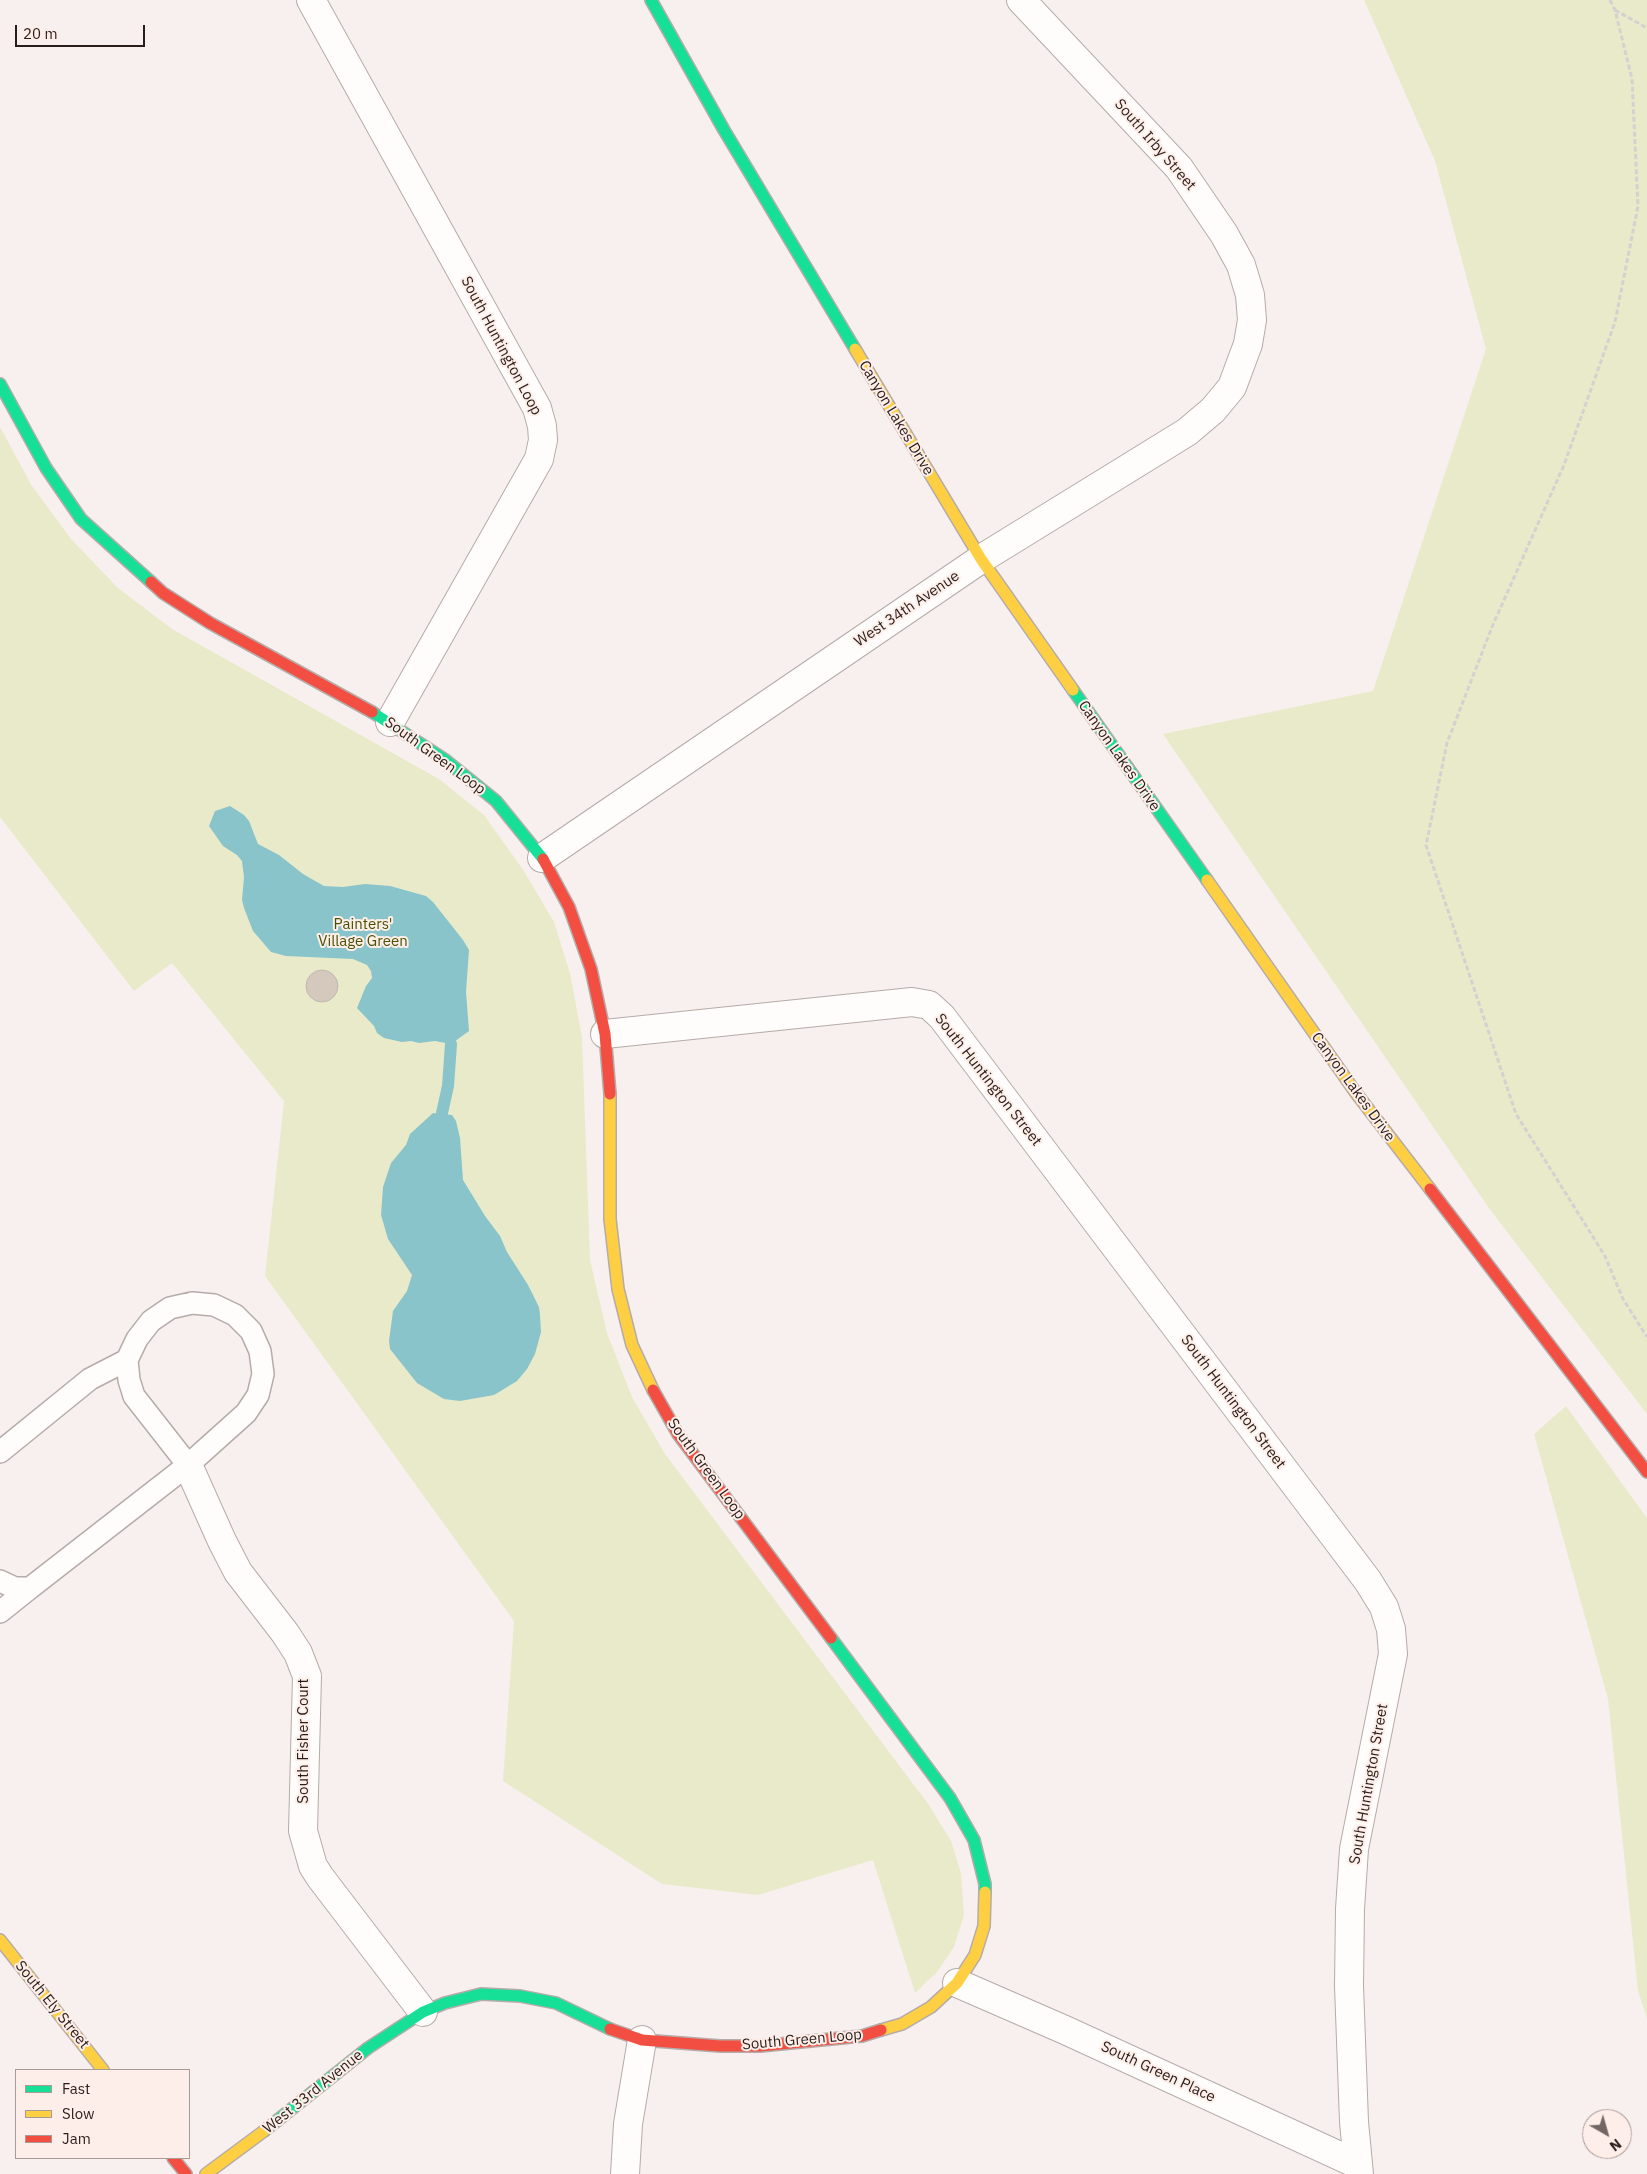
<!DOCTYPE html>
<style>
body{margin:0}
#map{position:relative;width:1647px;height:2174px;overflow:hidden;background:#f8f0ee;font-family:"IBM Plex Sans",sans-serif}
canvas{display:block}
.legend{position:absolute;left:15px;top:2069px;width:175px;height:90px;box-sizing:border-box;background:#fdeee9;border:1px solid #a99a96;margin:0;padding:6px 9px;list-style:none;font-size:15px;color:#2a1d19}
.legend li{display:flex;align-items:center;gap:10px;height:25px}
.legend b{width:25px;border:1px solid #a99a96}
.north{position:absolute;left:1582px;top:2109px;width:50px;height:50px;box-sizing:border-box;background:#fdeee9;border:1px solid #a99a96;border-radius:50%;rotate:142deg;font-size:14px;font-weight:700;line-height:20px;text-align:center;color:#2a1d19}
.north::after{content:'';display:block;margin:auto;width:18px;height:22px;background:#726764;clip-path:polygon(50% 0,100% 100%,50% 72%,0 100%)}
.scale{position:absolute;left:15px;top:25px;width:130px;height:22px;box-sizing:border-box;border:2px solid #2a1d19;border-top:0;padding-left:6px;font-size:15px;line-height:18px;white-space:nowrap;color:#2a1d19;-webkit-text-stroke:4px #fdeee9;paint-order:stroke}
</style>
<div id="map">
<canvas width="1647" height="2174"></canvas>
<ul class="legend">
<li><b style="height:6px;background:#16e098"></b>Fast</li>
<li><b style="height:6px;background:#ffcf43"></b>Slow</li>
<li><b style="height:6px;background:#f24e42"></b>Jam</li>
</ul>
<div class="north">N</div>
<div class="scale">20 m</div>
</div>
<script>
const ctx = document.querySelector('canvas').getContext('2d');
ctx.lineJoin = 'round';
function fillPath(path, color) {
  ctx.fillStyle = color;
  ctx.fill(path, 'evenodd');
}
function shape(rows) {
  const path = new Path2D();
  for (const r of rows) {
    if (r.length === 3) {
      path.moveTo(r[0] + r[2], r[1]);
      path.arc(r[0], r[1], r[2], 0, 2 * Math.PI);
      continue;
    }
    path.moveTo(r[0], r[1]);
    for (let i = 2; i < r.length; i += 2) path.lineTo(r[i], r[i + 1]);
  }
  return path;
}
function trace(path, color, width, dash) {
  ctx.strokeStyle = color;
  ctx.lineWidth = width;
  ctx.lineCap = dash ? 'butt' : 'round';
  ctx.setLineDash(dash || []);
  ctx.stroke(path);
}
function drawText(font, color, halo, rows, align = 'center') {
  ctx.font = font + ' "IBM Plex Sans",sans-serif';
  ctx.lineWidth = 4;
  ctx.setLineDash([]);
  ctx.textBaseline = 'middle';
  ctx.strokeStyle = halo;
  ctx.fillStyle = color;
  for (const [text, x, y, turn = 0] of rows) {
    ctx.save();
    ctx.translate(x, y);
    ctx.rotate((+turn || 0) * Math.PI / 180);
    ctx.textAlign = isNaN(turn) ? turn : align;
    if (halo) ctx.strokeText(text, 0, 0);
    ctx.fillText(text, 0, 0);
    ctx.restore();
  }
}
fillPath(shape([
 [1364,0,1647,0,1647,1414,1491,1211,1163,734,1373,691,1486,349,1435,161],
 [0,427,32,486,72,540,118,588,172,629,439,779,484,815,524,871,554,922,570,973,582,1037,590,1260,607,1333,632,1397,665,1454,929,1805,951,1841,961,1873,964,1915,954,1947,937,1972,915,1993,873,1860,758,1895,662,1884,503,1781,514,1621,265,1276,284,1101,172,963,134,991,0,817],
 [1566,1406,1647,1518,1647,2018,1638,1991,1608,1699,1534,1434]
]), '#e9eaca');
fillPath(shape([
 [230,806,244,815,249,821,258,844,279,855,303,874,324,886,343,887,365,884,390,886,426,896,433,902,463,940,469,950,466,992,469,1031,451,1044,435,1041,419,1043,411,1041,402,1042,384,1038,377,1033,374,1026,357,1008,366,986,372,978,371,971,367,965,353,959,286,956,271,952,253,931,244,908,242,900,244,877,242,861,237,855,223,846,209,826,215,811],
 [433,1113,452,1115,456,1121,460,1138,463,1180,485,1216,500,1236,507,1252,528,1285,539,1307,540,1315,541,1332,535,1354,527,1369,517,1381,494,1395,460,1401,444,1399,417,1383,390,1349,389,1341,393,1311,407,1291,412,1275,388,1239,381,1215,383,1187,391,1163,406,1145,410,1134]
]), '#88c4ca');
trace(shape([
 [442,1113,448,1086,451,1044]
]), '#88c4ca', 12);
const building = shape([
 [322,986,16]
]);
fillPath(building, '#d5c9be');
trace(building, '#c0b8b3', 1);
const lane = shape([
 [192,1303,214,1305,235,1315,251,1331,260,1351,263,1374,258,1395,246,1413,188,1465,134,1396,129,1380,127,1360,137,1339,151,1321,170,1308,192,1303],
 [0,1452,90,1379,127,1360],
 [0,1581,15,1588,30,1588,188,1465],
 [0,1612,30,1588]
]);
const street = shape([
 [311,0,537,408,542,426,543,440,539,459,390,722],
 [542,858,981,559,1187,432,1213,410,1232,387,1248,344,1252,320,1250,295,1241,265,1224,234,1179,168,1021,0],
 [605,1034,912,1002,929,1005,942,1017,1368,1581,1384,1607,1391,1629,1393,1654,1354,1849,1350,1909,1349,1986,1354,2122,1359,2174],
 [188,1465,222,1541,238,1572,285,1633,298,1653,307,1676,303,1831,313,1866,320,1877,423,2012],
 [957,1983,1065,2030,1357,2164],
 [625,2174,628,2124,642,2040]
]);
const fast = shape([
 [651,0,724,130,855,349],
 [0,384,46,468,81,519,151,582],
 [1073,690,1207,880],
 [372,712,444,759,496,801,543,859],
 [831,1638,950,1798,974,1840,985,1884,985,1892],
 [264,2131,368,2048,423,2012,445,2003,481,1994,520,1996,556,2003,610,2029]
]);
const slow = shape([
 [855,349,981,559,1073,690],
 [1207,880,1356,1093,1430,1189],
 [610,1094,610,1219,618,1289,632,1345,653,1390],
 [0,1940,103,2070],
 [881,2030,902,2024,931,2007,957,1983,975,1955,984,1926,985,1892],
 [206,2174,264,2131]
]);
const jam = shape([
 [151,582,163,593,210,623,372,712],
 [543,859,569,907,591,969,605,1034,610,1094],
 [1430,1189,1647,1472],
 [653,1390,678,1434,831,1638],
 [610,2029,642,2040,720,2046,760,2046,862,2036,881,2030],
 [173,2158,186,2174]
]);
trace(lane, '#b5aca9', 24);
trace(street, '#b5aca9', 30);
trace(fast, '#b5aca9', 14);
trace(slow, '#b5aca9', 14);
trace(jam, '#b5aca9', 14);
trace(shape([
 [1610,0,1615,10,1632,79,1638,206,1615,322,1564,465,1492,627,1447,743,1426,845,1516,1114,1605,1256,1623,1299,1647,1337],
 [1615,10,1647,28]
]), '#d4d1d0', 3, [5, 2.5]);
trace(lane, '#fefdfc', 21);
trace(street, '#fefdfc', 28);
trace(fast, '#16e098', 11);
trace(slow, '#ffcf43', 11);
trace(jam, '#f24e42', 11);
drawText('15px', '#2a1d19', '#fdeee9', [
 ["South Irby Street",1155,145,49],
 ["South Huntington Loop",501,346,62],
 ["Canyon Lakes Drive",896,418,59],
 ["West 34th Avenue",907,609,-34],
 ["South Green Loop",435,756,36],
 ["Canyon Lakes Drive",1119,756,55],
 ["South Huntington Street",988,1080,52],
 ["Canyon Lakes Drive",1353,1087,54],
 ["South Huntington Street",1233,1402,53],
 ["South Green Loop",706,1469,54],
 ["South Fisher Court",304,1741,-90],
 ["South Huntington Street",1369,1784,-80],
 ["South Ely Street",52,2005,51],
 ["South Green Loop",802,2040,-5],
 ["South Green Place",1158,2072,25],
 ["West 33rd Avenue",313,2092,-39]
]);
drawText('15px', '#4a5203', '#fdeee9', [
 ["Painters'",363,925],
 ["Village Green",363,942]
]);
</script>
